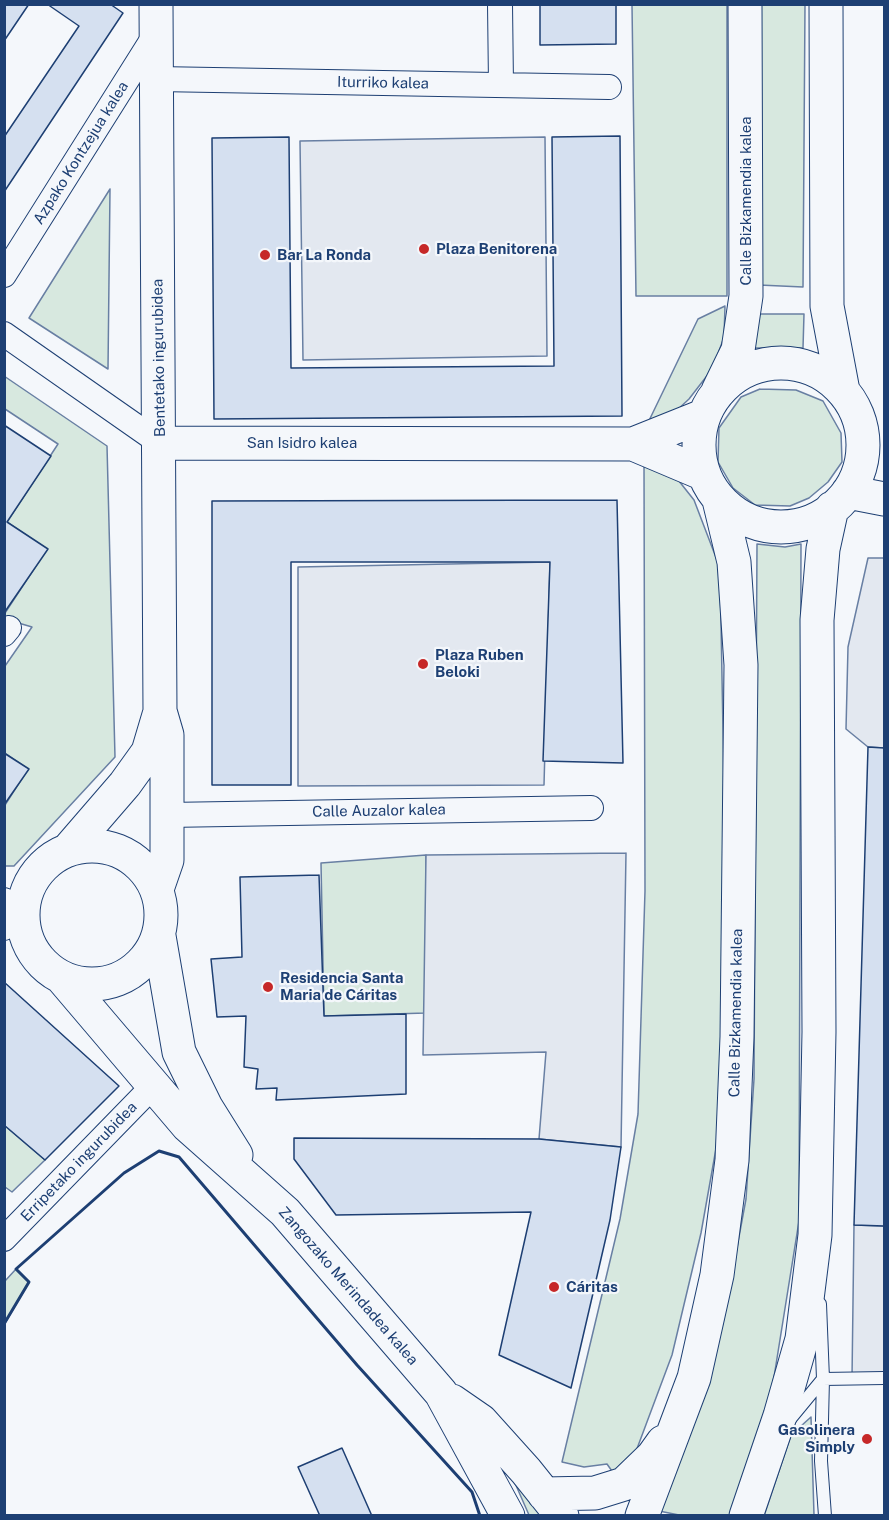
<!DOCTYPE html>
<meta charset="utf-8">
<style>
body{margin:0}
#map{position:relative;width:889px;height:1520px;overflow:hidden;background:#f4f7fb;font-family:"Public Sans",sans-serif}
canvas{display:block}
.frame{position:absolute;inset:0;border:6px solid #1d3f73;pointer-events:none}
</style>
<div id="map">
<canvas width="889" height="1520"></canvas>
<div class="frame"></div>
</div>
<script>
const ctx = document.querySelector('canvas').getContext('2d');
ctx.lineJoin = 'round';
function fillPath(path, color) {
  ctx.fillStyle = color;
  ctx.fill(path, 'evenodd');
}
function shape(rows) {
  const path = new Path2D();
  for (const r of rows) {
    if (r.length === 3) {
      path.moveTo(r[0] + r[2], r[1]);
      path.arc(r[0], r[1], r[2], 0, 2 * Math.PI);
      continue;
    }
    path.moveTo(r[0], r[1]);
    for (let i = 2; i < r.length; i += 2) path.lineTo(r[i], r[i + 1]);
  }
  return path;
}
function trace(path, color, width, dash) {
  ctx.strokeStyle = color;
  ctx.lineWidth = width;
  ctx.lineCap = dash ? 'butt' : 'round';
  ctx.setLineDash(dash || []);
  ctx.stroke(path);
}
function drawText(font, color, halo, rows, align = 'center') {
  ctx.font = font + ' "Public Sans",sans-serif';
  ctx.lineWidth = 4.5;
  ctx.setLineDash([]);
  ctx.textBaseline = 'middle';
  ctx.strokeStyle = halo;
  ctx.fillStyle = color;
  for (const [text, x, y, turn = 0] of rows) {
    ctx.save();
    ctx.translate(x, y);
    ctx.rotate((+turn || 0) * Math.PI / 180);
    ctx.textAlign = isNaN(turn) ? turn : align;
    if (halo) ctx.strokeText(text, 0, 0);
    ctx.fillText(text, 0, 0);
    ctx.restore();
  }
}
const green = shape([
 [632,5,727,5,727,296,636,296,632,5],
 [760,5,805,5,803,287,759,285,760,5],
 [110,189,108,369,29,318,110,189],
 [725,306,724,337,713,368,689,399,660,426,644,431,698,319,725,306],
 [758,314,804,314,803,348,755,348,758,314],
 [4,376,107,446,115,757,14,866,5,866,5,805,28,769,5,753,5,666,32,627,5,619,5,613,47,549,7,522,58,444,5,409,4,376],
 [760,389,796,390,823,401,841,433,842,462,828,482,809,498,790,506,755,505,733,488,718,462,719,428,741,397,760,389],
 [644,464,671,471,694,500,720,568,727,950,717,1143,701,1233,672,1355,632,1462,614,1474,607,1464,584,1467,562,1462,620,1219,638,1114,645,891,644,464],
 [757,544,785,547,801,544,799,1221,774,1377,758,1449,730,1515,679,1515,659,1511,694,1421,723,1323,746,1199,754,1079,757,544],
 [426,855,426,1013,324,1016,321,863,426,855],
 [4,1125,45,1160,12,1192,5,1187,4,1125],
 [16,1269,29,1282,5,1323,5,1281,16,1269],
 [811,1417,814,1515,764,1516,791,1435,811,1417],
 [511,1474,545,1515,529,1515,511,1474]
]);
fillPath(green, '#d7e8df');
trace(green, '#687fa3', 1.5);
const parking = shape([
 [545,137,547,356,303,360,300,141,545,137],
 [868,558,884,558,884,748,868,747,846,729,848,647,868,558],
 [550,562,544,785,298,786,298,567,550,562],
 [626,853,621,1147,539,1139,546,1052,423,1055,426,855,626,853],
 [854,1225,884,1226,884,1378,852,1378,854,1225]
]);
fillPath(parking, '#e3e8f0');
trace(parking, '#687fa3', 1.5);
const building = shape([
 [4,4,29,4,4,41,4,4],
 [47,4,110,4,123,13,4,192,4,137,79,26,47,4],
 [540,4,616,4,616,44,540,45,540,4],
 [620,136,622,416,214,419,212,138,289,137,291,368,554,366,552,137,620,136],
 [4,425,51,456,7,522,48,549,4,613,4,425],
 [617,500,623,763,543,761,550,562,291,562,291,785,212,785,212,501,617,500],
 [868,747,884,748,884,1226,854,1225,868,747],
 [4,753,29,769,4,805,4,753],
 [319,875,324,1016,406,1014,406,1094,276,1100,277,1088,256,1089,258,1069,244,1067,246,1016,217,1017,211,959,242,957,240,877,319,875],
 [4,982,119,1086,45,1160,4,1125,4,982],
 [294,1138,539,1139,621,1147,610,1220,571,1388,499,1355,531,1212,336,1215,294,1159,294,1138],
 [342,1448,372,1516,320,1516,298,1467,342,1448]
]);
fillPath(building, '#d5e0f0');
trace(building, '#1d3f73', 1.5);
const lane = shape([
 [820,1304,823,1379,821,1461,825,1516],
 [790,1419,823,1379,884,1378]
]);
const street = shape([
 [500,4,501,85],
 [157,79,609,87],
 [4,275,157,32],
 [4,334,160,443],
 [4,634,9,628],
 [167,815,591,808],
 [4,900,23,911],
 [4,928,22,918],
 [4,1239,153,1086]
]);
const secondary = shape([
 [156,4,160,711,167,735,167,860,157,889],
 [826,4,827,306,843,391],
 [781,445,82],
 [718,391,738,350,746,296,745,4],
 [160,443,633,444,703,416],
 [633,444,704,474],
 [848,492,884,499],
 [92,915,69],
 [68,850,125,784,148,752,159,715],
 [159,936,179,1052,206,1107,236,1155],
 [63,979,188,1126,285,1212,441,1393,508,1516],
 [452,1401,481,1421,526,1471,562,1516],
 [544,1494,595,1493,624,1484,653,1456,663,1442],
 [642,1516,694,1378,717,1275,732,1160,737,1037,741,665,734,562,719,500],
 [746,1516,780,1416,802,1339,815,1235,819,1032,817,620,823,549,832,508]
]);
trace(lane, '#1d3f73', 14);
trace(street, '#1d3f73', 26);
trace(secondary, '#1d3f73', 35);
trace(lane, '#f4f7fb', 12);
trace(street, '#f4f7fb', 24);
trace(secondary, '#f4f7fb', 33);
trace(shape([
 [4,1324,29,1282,16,1269,124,1173,159,1151,179,1157,357,1365,472,1492,480,1516]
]), '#1d3f73', 3);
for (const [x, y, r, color] of [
 [424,249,6,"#c62828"],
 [265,255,6,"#c62828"],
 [423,664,6,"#c62828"],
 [268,987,6,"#c62828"],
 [554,1287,6,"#c62828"],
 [867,1439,6,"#c62828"]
]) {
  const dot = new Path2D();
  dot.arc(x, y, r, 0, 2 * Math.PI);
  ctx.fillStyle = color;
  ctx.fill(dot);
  trace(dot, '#f4f7fb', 2);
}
drawText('15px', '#1d3f73', '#f4f7fb', [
 ["Iturriko kalea",383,83,1],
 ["Azpako Kontzejua kalea",81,153,-58],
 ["Calle Bizkamendia kalea",746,201,-90],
 ["Bentetako ingurubidea",159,358,-91],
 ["San Isidro kalea",302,443],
 ["Calle Auzalor kalea",379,811,-1],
 ["Calle Bizkamendia kalea",736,1013,-89],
 ["Erripetako ingurubidea",79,1162,-46],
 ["Zangozako Merindadea kalea",348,1286,49]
]);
drawText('bold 15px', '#1d3f73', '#f4f7fb', [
 ["Plaza Benitorena",436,249],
 ["Bar La Ronda",277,255],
 ["Plaza Ruben",435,655],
 ["Beloki",435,672],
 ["Residencia Santa",280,978],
 ["Maria de Cáritas",280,995],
 ["Cáritas",566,1287],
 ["Gasolinera",855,1430,"right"],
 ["Simply",855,1447,"right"]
], 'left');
</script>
